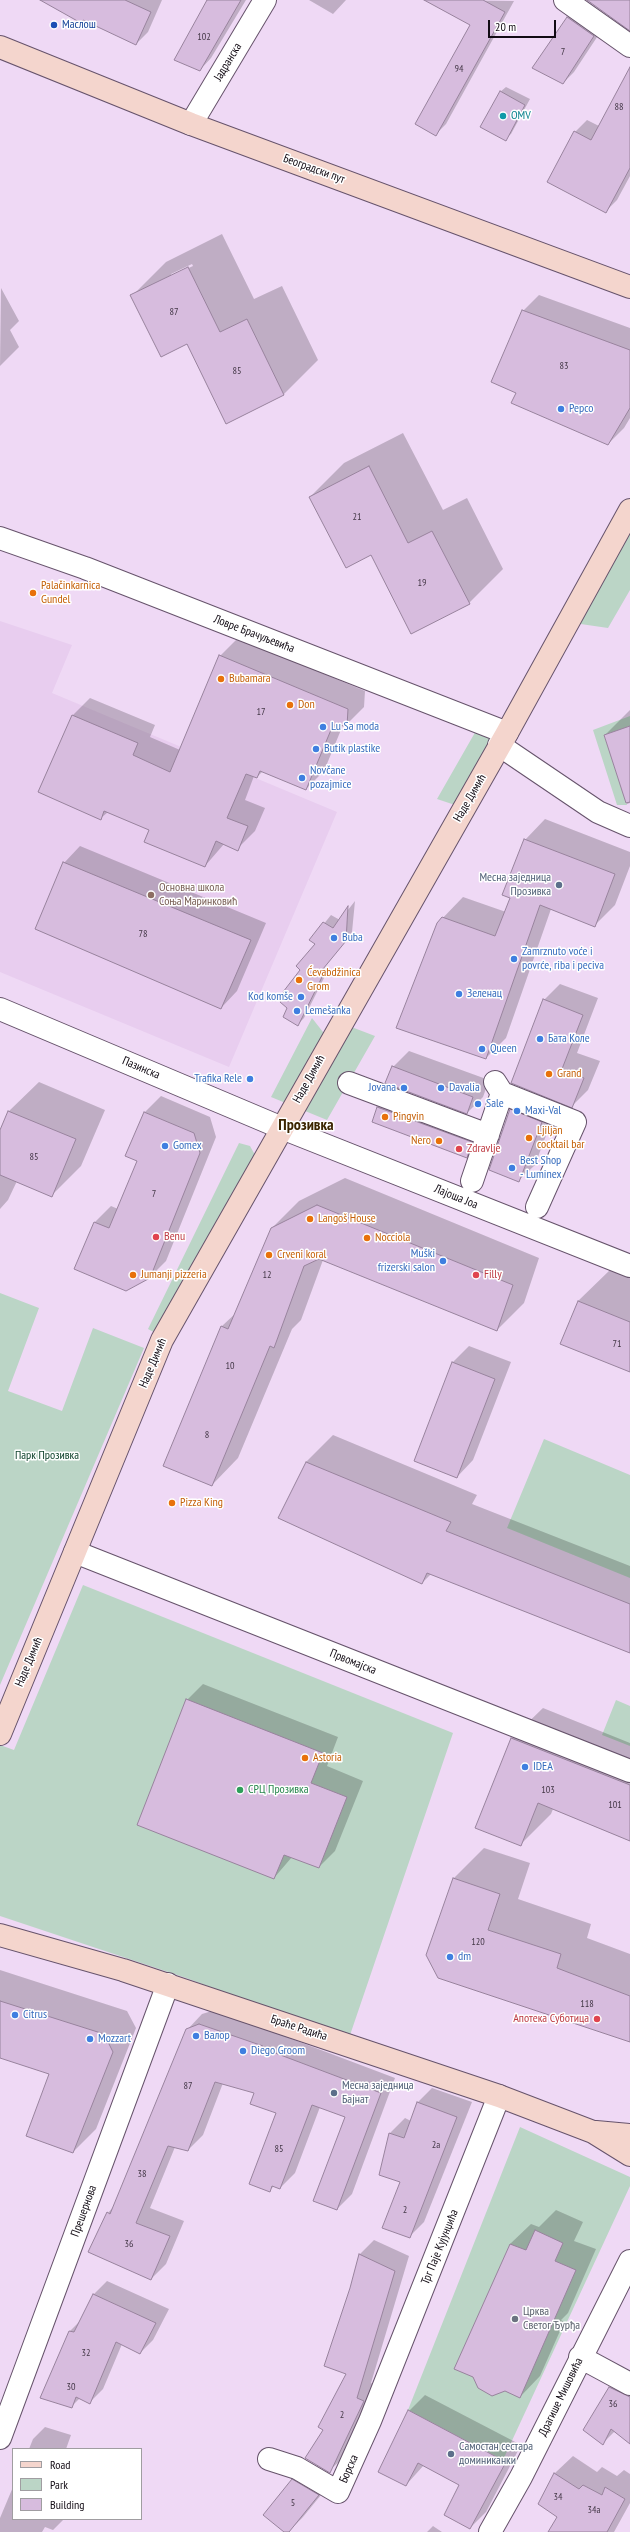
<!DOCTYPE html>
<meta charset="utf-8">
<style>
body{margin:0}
#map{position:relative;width:630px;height:2532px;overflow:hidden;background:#efd9f5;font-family:"PT Sans Narrow",sans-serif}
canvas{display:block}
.legend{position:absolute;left:12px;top:2448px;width:130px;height:72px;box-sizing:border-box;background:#fff;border:1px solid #a09da1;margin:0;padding:5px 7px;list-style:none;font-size:12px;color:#120b14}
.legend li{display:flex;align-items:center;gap:8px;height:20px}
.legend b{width:20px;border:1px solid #a09da1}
.scale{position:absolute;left:488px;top:20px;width:68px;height:18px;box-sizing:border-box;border:2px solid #120b14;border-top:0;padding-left:5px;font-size:12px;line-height:14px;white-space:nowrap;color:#120b14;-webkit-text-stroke:3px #fff;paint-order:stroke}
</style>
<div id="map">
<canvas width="630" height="2532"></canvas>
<ul class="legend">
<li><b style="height:5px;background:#f4d5cd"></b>Road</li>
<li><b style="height:11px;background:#bbd5c6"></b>Park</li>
<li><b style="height:11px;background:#d7bcde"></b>Building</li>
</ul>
<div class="scale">20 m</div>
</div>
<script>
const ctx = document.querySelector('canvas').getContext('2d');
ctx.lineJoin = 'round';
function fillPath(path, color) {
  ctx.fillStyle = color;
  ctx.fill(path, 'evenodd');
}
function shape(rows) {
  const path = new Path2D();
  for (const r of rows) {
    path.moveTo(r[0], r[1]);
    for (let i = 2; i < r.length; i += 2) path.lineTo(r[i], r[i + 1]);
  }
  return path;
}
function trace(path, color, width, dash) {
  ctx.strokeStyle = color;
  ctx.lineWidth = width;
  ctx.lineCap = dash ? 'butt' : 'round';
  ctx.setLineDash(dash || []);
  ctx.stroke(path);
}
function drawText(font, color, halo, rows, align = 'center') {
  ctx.font = font + ' "PT Sans Narrow",sans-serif';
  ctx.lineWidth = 3;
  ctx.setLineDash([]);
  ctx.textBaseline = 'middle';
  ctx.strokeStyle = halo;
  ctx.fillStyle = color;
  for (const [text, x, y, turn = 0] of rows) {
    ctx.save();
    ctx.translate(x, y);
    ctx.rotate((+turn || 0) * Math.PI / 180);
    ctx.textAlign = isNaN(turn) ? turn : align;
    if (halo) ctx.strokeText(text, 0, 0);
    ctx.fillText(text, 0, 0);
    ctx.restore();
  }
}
fillPath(shape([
 [0,621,72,645,52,693,337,812,229,1067,0,972]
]), '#e8cdef');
fillPath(shape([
 [630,510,630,590,608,628,567,622],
 [630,716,630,726,604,735,627,805,617,805,593,730],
 [481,722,507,732,464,808,437,799],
 [312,1018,330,1041,341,1023,375,1036,327,1120,271,1097],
 [239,1143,250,1146,255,1155,157,1334,148,1329],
 [0,1293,39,1308,8,1391,62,1411,93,1328,144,1348,0,1685],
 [544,1439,630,1475,630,1578,507,1528],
 [83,1585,453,1733,349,2038,186,1978,0,1916,0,1745,14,1750],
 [616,1700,630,1706,630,1746,602,1735],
 [520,2127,630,2177,630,2186,503,2460,408,2410]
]), '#bbd5c6');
fillPath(shape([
 [42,0,162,0,148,32,136,44],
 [209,0,246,0,211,58,200,70],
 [309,0,346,0,333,14],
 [426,0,514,1,446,124,436,134,471,25],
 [579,6,605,25,574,72,563,83,533,68,568,17],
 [630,76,630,176,617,200,605,212,548,181,575,132,587,120,599,126],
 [506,87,530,99,511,134,505,139,500,92],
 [222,234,254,299,282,286,318,360,284,394,226,422,187,343,132,296,166,262],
 [192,264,193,266,171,276,171,274],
 [1,288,19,321,10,330,19,347,0,366],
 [539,295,630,328,630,418,624,428,608,444,523,311],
 [403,433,443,510,467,498,503,569,469,603,371,553,310,497,344,463],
 [238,638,365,691,364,707,346,725,343,725,324,771,306,789,263,771,257,777,254,776,245,800,265,808,255,831,237,849,224,844,205,866,150,830,108,812,101,818,72,716,90,698,155,725,150,737,180,750,220,656],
 [630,710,630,803,627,804,605,735],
 [545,819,630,852,630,866,615,905,594,926,551,909,506,1038,486,1058,437,924,463,897,506,912,512,898,525,840],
 [80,846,266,923,237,991,221,1008,64,863],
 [355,901,352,932,324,968,328,970,304,1018,297,1025,302,970,316,943,311,940,331,915,340,920],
 [560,984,598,998,577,1053,600,1061,588,1090,572,1106,512,1082,544,1000],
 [409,1051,489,1080,483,1097,467,1113,393,1067],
 [39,1082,105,1110,81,1166,51,1196,17,1181,8,1200,0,1209,0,1133,9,1111],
 [527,1094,557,1106,535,1165,518,1181,510,1110],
 [161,1096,210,1117,216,1137,166,1261,149,1278,76,1268,95,1222,111,1206,118,1209,138,1161,145,1112],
 [389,1097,482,1131,478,1146,466,1157,378,1108],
 [345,1178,539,1258,524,1303,497,1330,323,1260,301,1320,292,1329,238,1458,212,1485,164,1465,222,1326,237,1312,272,1228,299,1201],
 [610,1270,630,1278,630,1371,578,1301],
 [469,1346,511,1362,473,1460,457,1477,453,1362],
 [333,1435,477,1495,472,1504,630,1566,630,1652,431,1574,422,1583,306,1462],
 [203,1684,338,1737,327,1766,363,1781,335,1851,319,1867,292,1857,274,1878,187,1700],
 [543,1708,630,1743,630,1841,553,1809,551,1814,520,1845,476,1827,512,1738],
 [484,1848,530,1863,518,1899,591,1924,587,1938,630,1954,630,2041,439,1977,454,1878],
 [0,1970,127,2011,136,2028,96,2129,73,2152,50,2073,0,2057],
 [215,2010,277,2031,276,2033,395,2078,352,2194,337,2209,346,2116,320,2107,295,2173,280,2188,274,2186,270,2190,277,2113,255,2092,223,2083,203,2135,188,2150,175,2147,150,2208,184,2221,166,2264,151,2279,108,2213,114,2206,187,2030,202,2014],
 [432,2088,472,2102,424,2222,409,2237,401,2182,390,2133,405,2118,411,2121,417,2103],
 [556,2210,583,2222,574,2241,596,2249,568,2313,561,2320,564,2322,540,2376,520,2397,473,2376,510,2244,531,2224,539,2227],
 [374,2240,409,2256,371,2383,378,2387,344,2457,329,2471,325,2429,348,2374,351,2289,360,2254],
 [107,2281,169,2309,153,2340,140,2353,122,2344,103,2389,90,2402,80,2398,72,2406,41,2397,70,2331,80,2321,94,2294],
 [622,2375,630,2379,630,2442,615,2431,603,2443,610,2388],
 [425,2395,521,2445,486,2512,470,2528,461,2484,424,2465,406,2485,409,2411],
 [45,2427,71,2435,66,2449,29,2449,33,2439],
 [573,2456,597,2472,602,2467,617,2476,624,2470,630,2474,630,2503,614,2532,549,2532,559,2517,539,2504,555,2473],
 [309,2464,334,2479,303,2517,288,2532,285,2532,292,2480],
 [13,2487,13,2519,64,2519,53,2530,45,2527,42,2532,0,2532,0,2518],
 [433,2526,442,2532,427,2532]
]), '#0003');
const building = shape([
 [40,0,125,0,151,12,136,45,83,20,81,23,40,0],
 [207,0,241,0,200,71,174,60,207,0],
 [424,0,483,0,505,12,436,136,415,124,470,25,424,0],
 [587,0,630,0,630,31,587,0],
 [567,17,594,36,563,84,532,68,567,17],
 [630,67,630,168,606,213,547,182,574,131,591,140,630,67],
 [500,91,525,105,506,141,480,127,500,91],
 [188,267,220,332,247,319,284,395,226,424,187,344,161,357,130,295,188,267],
 [522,310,630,350,630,408,608,445,511,403,516,393,491,382,522,310],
 [369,466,408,543,432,531,470,604,411,634,371,555,346,568,309,497,369,466],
 [219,655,348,709,347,726,333,725,306,790,260,771,257,778,246,774,227,818,248,826,238,851,216,841,205,867,144,842,149,830,104,811,101,820,38,792,72,715,138,743,133,755,170,772,219,655],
 [630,726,630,802,626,803,604,735,630,726],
 [524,839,615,874,595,927,540,905,486,1059,396,1028,437,923,442,917,495,936,510,898,502,895,524,839],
 [63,862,251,940,221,1009,35,929,63,862],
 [348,906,346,941,318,975,322,977,298,1026,283,1017,287,1008,280,1002,286,994,283,992,300,970,296,966,315,944,309,940,323,922,333,928,348,906],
 [543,999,583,1015,562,1069,584,1078,572,1108,511,1083,543,999],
 [392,1066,473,1097,467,1114,385,1083,392,1066],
 [377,1107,472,1142,467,1158,372,1122,377,1107],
 [510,1109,542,1122,519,1182,489,1170,510,1109],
 [8,1111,76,1139,52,1197,0,1175,0,1130,8,1111],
 [144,1112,194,1133,200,1153,150,1278,126,1291,74,1269,94,1222,109,1228,137,1161,125,1156,144,1112],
 [317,1205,513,1285,497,1331,319,1259,304,1266,274,1348,270,1346,212,1486,163,1466,221,1326,228,1329,271,1228,317,1205],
 [578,1301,630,1322,630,1372,560,1344,578,1301],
 [452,1362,495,1379,457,1478,414,1461,452,1362],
 [306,1462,451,1522,446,1531,630,1604,630,1653,427,1573,422,1584,278,1518,306,1462],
 [186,1699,323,1753,311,1783,347,1797,319,1868,284,1855,274,1879,137,1825,186,1699],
 [511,1738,630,1785,630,1841,538,1803,521,1846,475,1828,511,1738],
 [453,1878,500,1894,488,1930,561,1954,557,1968,630,1996,630,2042,438,1978,426,1955,453,1878],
 [0,2001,104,2034,113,2052,73,2153,26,2136,49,2074,0,2058,0,2001],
 [199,2024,263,2046,262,2048,381,2093,337,2210,313,2201,345,2117,312,2105,280,2189,272,2186,270,2192,249,2184,276,2113,250,2104,254,2093,215,2082,188,2151,168,2146,136,2223,170,2236,151,2280,88,2252,107,2212,110,2214,186,2029,199,2024],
 [417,2102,457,2117,410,2238,382,2228,400,2182,379,2175,389,2133,404,2138,417,2102],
 [535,2230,563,2243,555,2261,576,2270,520,2398,505,2391,492,2396,478,2388,473,2377,454,2369,510,2244,526,2250,535,2230],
 [359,2254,395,2271,357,2398,364,2401,330,2473,305,2458,323,2430,318,2427,346,2374,324,2366,350,2288,359,2254],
 [93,2294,156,2323,140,2354,116,2342,90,2404,76,2397,72,2408,40,2398,69,2331,74,2332,93,2294],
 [609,2387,630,2397,630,2444,611,2429,603,2445,583,2430,609,2387],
 [408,2410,506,2462,470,2529,444,2515,459,2485,418,2463,406,2486,378,2472,408,2410],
 [554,2473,579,2489,583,2485,602,2495,605,2487,625,2499,607,2532,548,2532,557,2517,538,2504,554,2473],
 [292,2479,319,2495,289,2532,284,2532,263,2515,292,2479]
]);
fillPath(building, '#d7bcde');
trace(building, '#98839d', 1);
const street = shape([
 [565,0,630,46],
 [191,124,265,0],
 [0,538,85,568,507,733],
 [499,745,598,812,630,826],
 [0,1009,282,1128,630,1266],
 [495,1082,502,1093,575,1122,537,1207],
 [349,1083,488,1135],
 [472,1181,502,1093],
 [75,1552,630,1771],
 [580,2357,630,2384],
 [0,2438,168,1984],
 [269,2459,297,2468,338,2492,370,2421,499,2096],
 [490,2532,521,2477,630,2261]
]);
const secondary = shape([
 [0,47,191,124,630,287],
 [0,1734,162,1340,507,733,630,510],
 [0,1935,123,1970,499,2096,593,2132,630,2155],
 [596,2132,630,2135]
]);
trace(street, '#66536b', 24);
trace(secondary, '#66536b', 24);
trace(street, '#fff', 22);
trace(secondary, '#f4d5cd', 22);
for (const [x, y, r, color] of [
 [54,25,4,"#1a4fb4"],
 [503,116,4,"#0f9aa8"],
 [561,409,4,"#3f7fe0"],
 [33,593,4,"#e8710a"],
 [221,679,4,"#e8710a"],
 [290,705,4,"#e8710a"],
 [323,727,4,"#3f7fe0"],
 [316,749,4,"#3f7fe0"],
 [302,778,4,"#3f7fe0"],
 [559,885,4,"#5c6f8a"],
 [151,895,4,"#8d6e63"],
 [334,938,4,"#3f7fe0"],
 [514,959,4,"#3f7fe0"],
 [299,980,4,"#e8710a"],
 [459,994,4,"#3f7fe0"],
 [301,997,4,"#3f7fe0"],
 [297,1011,4,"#3f7fe0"],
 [540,1039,4,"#3f7fe0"],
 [482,1049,4,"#3f7fe0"],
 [549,1074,4,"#e8710a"],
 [250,1079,4,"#3f7fe0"],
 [404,1088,4,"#3f7fe0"],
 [441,1088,4,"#3f7fe0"],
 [478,1104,4,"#3f7fe0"],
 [517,1111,4,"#3f7fe0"],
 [385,1117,4,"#e8710a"],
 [529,1138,4,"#e8710a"],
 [439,1141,4,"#e8710a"],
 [165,1146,4,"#3f7fe0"],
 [459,1149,4,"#e0444e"],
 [512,1168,4,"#3f7fe0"],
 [310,1219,4,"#e8710a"],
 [156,1237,4,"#e0444e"],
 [367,1238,4,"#e8710a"],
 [269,1255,4,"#e8710a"],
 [443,1261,4,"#3f7fe0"],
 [133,1275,4,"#e8710a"],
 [476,1275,4,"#e0444e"],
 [172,1503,4,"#e8710a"],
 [305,1758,4,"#e8710a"],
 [525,1767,4,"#3f7fe0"],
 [240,1790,4,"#2e9e5b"],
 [450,1957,4,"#3f7fe0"],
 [15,2015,4,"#3f7fe0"],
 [597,2019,4,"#e0444e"],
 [196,2036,4,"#3f7fe0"],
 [90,2039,4,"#3f7fe0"],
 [243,2051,4,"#3f7fe0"],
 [334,2093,4,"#5c6f8a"],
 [515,2319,4,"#6b7280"],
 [451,2454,4,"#5c6f8a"]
]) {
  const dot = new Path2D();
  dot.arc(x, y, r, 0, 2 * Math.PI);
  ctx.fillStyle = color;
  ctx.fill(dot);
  trace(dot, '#fff', 1.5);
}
drawText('10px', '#433746', null, [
 ["102",204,37],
 ["7",563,52],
 ["94",459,69],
 ["88",619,107],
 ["87",174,312],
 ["83",564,366],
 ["85",237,371],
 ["21",357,517],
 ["19",422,583],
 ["17",261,712],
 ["78",143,934],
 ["85",34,1157],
 ["7",154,1194],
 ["12",267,1275],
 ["71",617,1344],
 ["10",230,1366],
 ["8",207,1435],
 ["103",548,1790],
 ["101",615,1805],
 ["120",478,1942],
 ["118",587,2004],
 ["87",188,2086],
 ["2a",436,2145],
 ["85",279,2149],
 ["38",142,2174],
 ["2",405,2210],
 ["36",129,2244],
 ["32",86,2353],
 ["30",71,2387],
 ["36",613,2404],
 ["2",342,2415],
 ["34",558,2497],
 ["5",293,2503],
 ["34a",594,2510]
]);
drawText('12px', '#164399', '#fff', [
 ["Маслош",62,25]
], 'left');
drawText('12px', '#120b14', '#fff', [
 ["Јадранска",228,62,-59],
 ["Београдски пут",314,169,20],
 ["Ловре Брачуљевића",254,634,21],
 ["Наде Димић",470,798,-60],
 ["Пазинска",141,1068,23],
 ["Наде Димић",309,1079,-61],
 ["Лајоша Јоа",456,1197,22],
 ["Наде Димић",153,1363,-67],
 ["Наде Димић",29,1662,-67],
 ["Првомајска",353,1662,22],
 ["Браће Радића",299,2028,18],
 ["Прешернова",84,2211,-70],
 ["Трг Паје Кујунџића",440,2247,-68],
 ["Драгише Мишовића",561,2397,-64],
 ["Борска",349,2469,-66]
]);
drawText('12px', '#0d838f', '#fff', [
 ["OMV",511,116]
], 'left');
drawText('12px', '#366cbe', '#fff', [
 ["Pepco",569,409],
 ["Lu Sa moda",331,727],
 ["Butik plastike",324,749],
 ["Novčane",310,771],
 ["pozajmice",310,785],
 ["Buba",342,938],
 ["Zamrznuto voće i",522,952],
 ["povrće, riba i peciva",522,966],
 ["Зеленац",467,994],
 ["Kod komše",293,997,"right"],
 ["Lemešanka",305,1011],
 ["Бата Коле",548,1039],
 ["Queen",490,1049],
 ["Trafika Rele",242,1079,"right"],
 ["Jovana",396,1088,"right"],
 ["Davalia",449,1088],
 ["Sale",486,1104],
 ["Maxi-Val",525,1111],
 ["Gomex",173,1146],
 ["Best Shop",520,1161],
 ["- Luminex",520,1175],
 ["Muški",435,1254,"right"],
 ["frizerski salon",435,1268,"right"],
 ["IDEA",533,1767],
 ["dm",458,1957],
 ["Citrus",23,2015],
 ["Валор",204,2036],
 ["Mozzart",98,2039],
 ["Diego Groom",251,2051]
], 'left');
drawText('12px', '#c56008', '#fff', [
 ["Palačinkarnica",41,586],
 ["Gundel",41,600],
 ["Bubamara",229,679],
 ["Don",298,705],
 ["Ćevabdžinica",307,973],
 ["Grom",307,987],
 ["Grand",557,1074],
 ["Pingvin",393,1117],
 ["Ljiljan",537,1131],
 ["cocktail bar",537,1145],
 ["Nero",431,1141,"right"],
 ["Langoš House",318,1219],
 ["Nocciola",375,1238],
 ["Crveni koral",277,1255],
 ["Jumanji pizzeria",141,1275],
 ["Pizza King",180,1503],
 ["Astoria",313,1758]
], 'left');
drawText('12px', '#4e5e75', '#fff', [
 ["Месна заједница",551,878,"right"],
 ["Прозивка",551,892,"right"],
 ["Месна заједница",342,2086],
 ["Бајнат",342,2100],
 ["Самостан сестара",459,2447],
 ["доминиканки",459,2461]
], 'left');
drawText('12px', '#785e54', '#fff', [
 ["Основна школа",159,888],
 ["Соња Маринковић",159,902]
], 'left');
drawText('12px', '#be3a42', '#fff', [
 ["Zdravlje",467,1149],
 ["Benu",164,1237],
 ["Filly",484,1275],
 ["Апотека Суботица",589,2019,"right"]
], 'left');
drawText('12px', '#0e422b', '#fff', [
 ["Парк Прозивка",47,1456]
]);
drawText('12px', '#27864d', '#fff', [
 ["СРЦ Прозивка",248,1790]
], 'left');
drawText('12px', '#5b616d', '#fff', [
 ["Црква",523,2312],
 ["Светог Ђурђа",523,2326]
], 'left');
drawText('bold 16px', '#3c2501', '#fff', [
 ["Прозивка",306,1125]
]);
</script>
